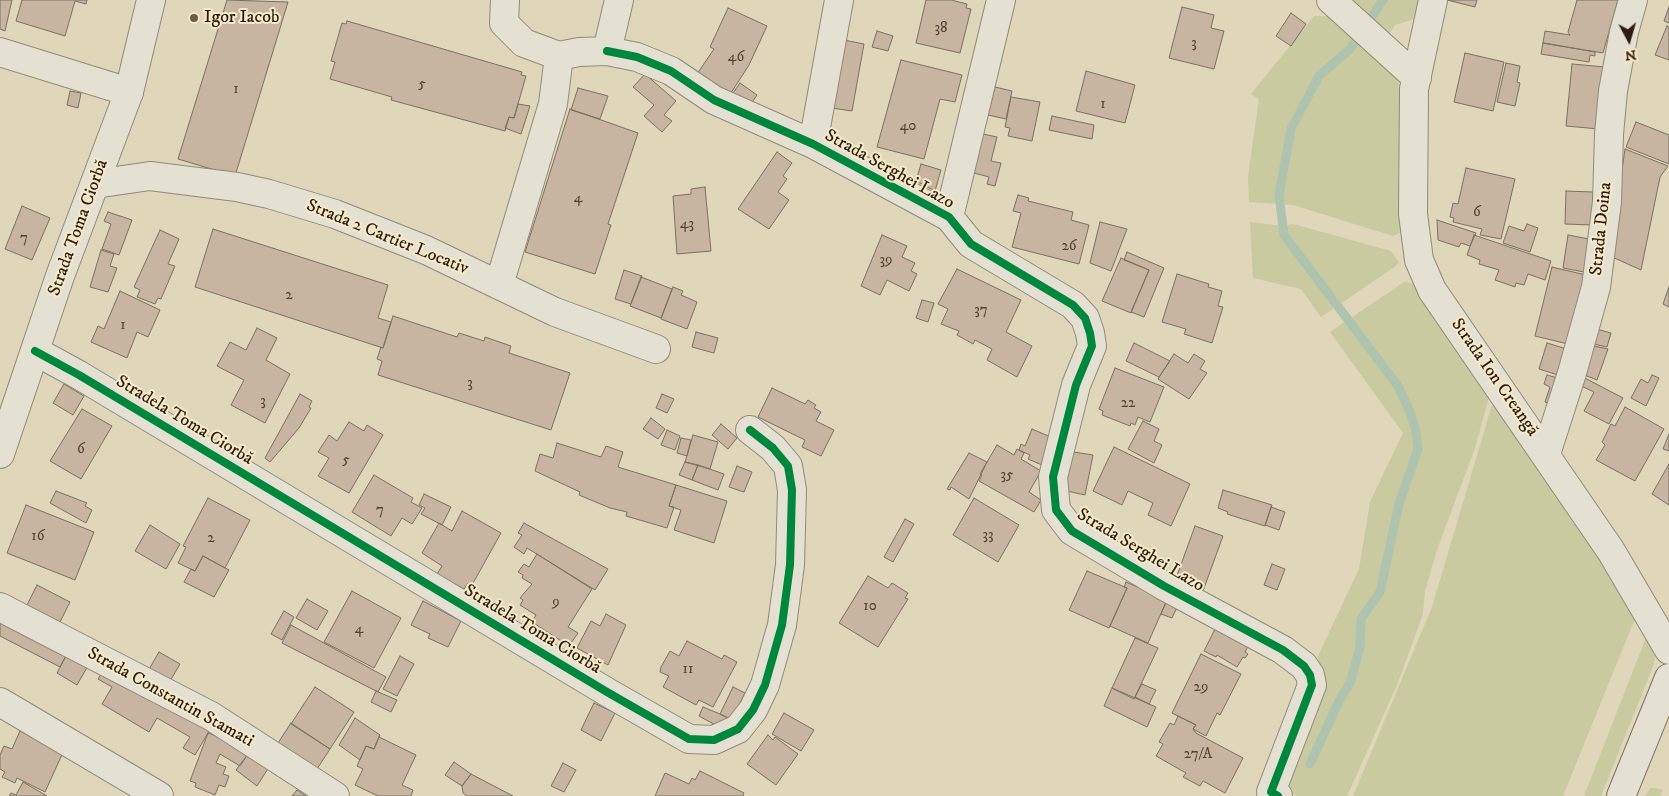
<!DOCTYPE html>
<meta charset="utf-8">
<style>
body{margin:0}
#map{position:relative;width:1669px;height:796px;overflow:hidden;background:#e0d6b9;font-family:"IM FELL DW Pica",serif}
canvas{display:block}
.north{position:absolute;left:1604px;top:15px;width:50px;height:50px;-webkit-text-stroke:4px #f5eac8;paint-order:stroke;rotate:174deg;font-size:14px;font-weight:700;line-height:20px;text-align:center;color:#2d1c10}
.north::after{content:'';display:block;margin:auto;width:18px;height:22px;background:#2d1c10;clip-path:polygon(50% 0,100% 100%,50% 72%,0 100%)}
</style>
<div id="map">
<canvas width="1669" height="796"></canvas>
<div class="north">N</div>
</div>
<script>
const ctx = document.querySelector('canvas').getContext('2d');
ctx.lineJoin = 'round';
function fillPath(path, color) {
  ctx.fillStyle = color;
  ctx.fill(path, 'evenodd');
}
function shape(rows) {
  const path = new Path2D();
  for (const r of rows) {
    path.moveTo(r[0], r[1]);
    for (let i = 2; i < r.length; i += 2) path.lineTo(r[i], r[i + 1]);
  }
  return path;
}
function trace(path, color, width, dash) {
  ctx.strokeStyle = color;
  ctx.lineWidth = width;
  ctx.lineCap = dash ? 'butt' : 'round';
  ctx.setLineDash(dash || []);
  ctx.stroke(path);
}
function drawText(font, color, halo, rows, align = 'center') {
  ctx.font = font + ' "IM FELL DW Pica",serif';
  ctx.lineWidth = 4;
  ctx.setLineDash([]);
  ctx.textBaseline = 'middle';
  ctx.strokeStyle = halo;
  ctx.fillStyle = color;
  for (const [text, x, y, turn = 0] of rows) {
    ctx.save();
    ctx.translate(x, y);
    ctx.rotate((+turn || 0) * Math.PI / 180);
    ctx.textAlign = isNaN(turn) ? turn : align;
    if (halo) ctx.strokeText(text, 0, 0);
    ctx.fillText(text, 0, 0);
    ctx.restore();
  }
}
fillPath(shape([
 [1347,0,1421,0,1418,18,1395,25,1387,38],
 [1314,16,1330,16,1354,34,1398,81,1402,98,1398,172,1402,222,1400,233,1393,236,1293,205,1249,202,1248,176,1259,99,1251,94],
 [1250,222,1283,226,1293,224,1391,251,1399,262,1396,266,1321,317,1301,289,1253,278],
 [1404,282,1414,283,1490,394,1475,448,1437,550,1425,591,1423,614,1397,685,1347,796,1296,796,1288,787,1285,772,1320,681,1318,656,1359,569,1370,502,1403,433,1330,332],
 [1494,398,1636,616,1563,796,1353,796,1432,607],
 [1647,635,1655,657,1654,664,1601,796,1584,796],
 [1650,788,1655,788,1663,790,1660,796,1645,796]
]), '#c9ca9f');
trace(shape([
 [1310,764,1339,701,1350,683,1360,647,1361,619,1380,592,1399,504,1418,449,1416,431,1410,412,1398,386,1284,235,1279,195,1291,129,1319,76,1350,49,1383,0]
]), '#afc4ae', 9);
const building = shape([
 [0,0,12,0,5,31,0,29,0,0],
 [22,0,87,0,86,4,75,1,65,36,16,21,22,0],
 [227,0,288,2,235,176,178,159,227,0],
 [926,0,951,0,967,4,966,8,971,9,960,53,916,43,926,0],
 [1447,0,1477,0,1475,7,1447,0],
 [1577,0,1618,0,1603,53,1543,43,1545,31,1570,35,1568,32,1577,0],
 [1182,7,1214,15,1211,28,1224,31,1214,69,1169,58,1182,7],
 [1669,7,1669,23,1664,21,1669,7],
 [728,8,767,26,749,65,729,96,697,74,714,49,710,47,728,8],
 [1291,13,1306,24,1291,46,1276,36,1291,13],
 [347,21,522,72,521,75,526,76,514,118,509,117,505,131,391,100,392,97,330,79,335,62,331,61,342,23,346,24,347,21],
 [1667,26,1669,27,1669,60,1655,55,1667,26],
 [877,31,893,36,888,51,872,47,877,31],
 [844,40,864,44,852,111,832,108,844,40],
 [1543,43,1595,52,1595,56,1590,55,1589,62,1541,54,1543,43],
 [1465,53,1504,62,1493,111,1454,102,1465,53],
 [901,60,962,75,955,102,940,99,924,159,877,147,901,60],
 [1506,63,1520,66,1517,82,1520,83,1515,106,1497,102,1506,63],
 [1572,64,1605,67,1599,129,1566,126,1572,64],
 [1086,71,1135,85,1125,123,1076,111,1086,71],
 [645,74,676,101,664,115,672,121,662,132,644,116,654,105,633,87,645,74],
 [740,83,757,95,748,108,731,96,740,83],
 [995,87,1012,91,1006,119,988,115,995,87],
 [578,88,608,96,600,119,571,110,578,88],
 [70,91,81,93,78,108,67,105,70,91],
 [1011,97,1040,102,1032,141,1008,136,1010,128,1005,127,1011,97],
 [518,104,530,106,521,134,505,128,509,117,514,118,518,104],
 [570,109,638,133,608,224,611,225,595,274,525,252,570,109],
 [1052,116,1094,125,1092,139,1049,130,1052,116],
 [1636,122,1669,135,1669,164,1626,147,1636,122],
 [983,134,997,137,991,161,1001,163,995,186,987,184,989,177,974,173,983,134],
 [1625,149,1668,166,1660,177,1641,270,1610,256,1625,149],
 [777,152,792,163,783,176,787,179,778,192,789,200,769,229,738,209,777,152],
 [921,164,941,170,935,191,916,181,921,164],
 [1466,168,1515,179,1501,239,1480,235,1482,229,1453,222,1454,218,1450,217,1453,203,1458,204,1466,168],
 [705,187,711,251,677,254,673,196,691,194,691,189,705,187],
 [1566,191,1593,192,1592,225,1565,224,1566,191],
 [1018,195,1029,198,1028,201,1073,212,1071,220,1089,225,1079,264,1012,247,1021,213,1013,211,1018,195],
 [22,206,50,218,32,260,5,249,22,206],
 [108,212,132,220,119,255,102,249,111,224,104,221,108,212],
 [1437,220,1476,233,1470,246,1461,243,1459,247,1438,240,1437,220],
 [1100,222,1127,229,1111,271,1090,263,1100,222],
 [1527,224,1538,228,1530,252,1503,243,1509,226,1524,231,1527,224],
 [213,229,388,285,378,318,391,322,383,348,195,287,213,229],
 [160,230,179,239,168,264,175,266,161,299,158,298,155,304,137,297,140,290,134,287,160,230],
 [882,235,907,246,902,257,915,263,911,271,917,274,909,291,887,280,880,295,861,286,882,235],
 [1474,235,1551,261,1545,280,1528,274,1524,285,1516,283,1515,287,1495,280,1499,270,1479,264,1480,260,1467,255,1474,235],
 [1568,235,1589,239,1584,272,1563,268,1568,235],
 [101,250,114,254,110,266,117,268,108,292,90,287,101,250],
 [1127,252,1164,268,1144,317,1131,312,1149,270,1124,260,1127,252],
 [1121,258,1149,270,1131,313,1102,301,1121,258],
 [1552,267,1586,275,1568,344,1535,336,1552,267],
 [957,269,1021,300,1006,332,1032,346,1017,377,987,360,992,349,975,340,973,344,957,335,959,331,941,324,948,309,938,304,957,269],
 [624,270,642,276,631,304,615,299,624,270],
 [1177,274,1209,284,1208,287,1222,291,1218,306,1223,307,1212,343,1184,334,1186,329,1162,322,1177,274],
 [641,277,672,289,661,318,630,306,641,277],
 [673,287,683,291,681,295,697,302,687,329,661,319,673,287],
 [1669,287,1669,307,1663,304,1669,287],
 [120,291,160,310,148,337,137,332,127,358,91,342,98,326,104,329,120,291],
 [922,300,934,303,928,322,916,318,922,300],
 [393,316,457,337,459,333,484,341,485,337,511,346,509,353,570,373,551,430,378,375,382,361,377,359,381,347,383,348,393,316],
 [257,328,277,338,266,360,290,374,265,423,231,405,244,380,217,366,230,342,246,350,257,328],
 [1593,328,1611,333,1607,347,1589,343,1593,328],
 [696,332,718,338,714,353,692,347,696,332],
 [1134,343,1170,361,1159,377,1126,361,1134,343],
 [1547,343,1570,350,1561,376,1539,369,1547,343],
 [1589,345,1608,349,1597,380,1582,374,1589,345],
 [1174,354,1188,363,1194,354,1205,361,1200,369,1207,373,1189,399,1158,379,1174,354],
 [1115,368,1164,387,1150,422,1138,417,1135,425,1131,423,1130,426,1102,415,1103,411,1099,409,1115,368],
 [1547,375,1561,379,1550,404,1545,402,1550,387,1544,384,1547,375],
 [1652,375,1659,378,1646,406,1631,398,1641,379,1648,383,1652,375],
 [1581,376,1623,398,1609,424,1584,411,1594,392,1577,384,1581,376],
 [64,384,84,396,73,415,53,403,64,384],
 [772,388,805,404,808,400,816,405,814,408,821,412,816,421,834,430,821,456,802,447,805,440,758,417,772,388],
 [300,394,312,401,309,407,311,408,299,428,270,462,265,458,300,394],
 [662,394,674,399,667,413,656,408,662,394],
 [1625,407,1664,429,1635,481,1596,460,1605,445,1602,442,1611,424,1615,426,1625,407],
 [82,409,112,426,81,479,50,461,82,409],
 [651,418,665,429,658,439,643,429,651,418],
 [1143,421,1159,429,1154,441,1162,445,1154,463,1128,449,1143,421],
 [349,422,364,431,367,425,383,435,349,493,318,476,329,458,318,452,329,435,337,441,349,422],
 [721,424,737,438,728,449,712,435,721,424],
 [1032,429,1053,438,1042,465,1028,459,1030,455,1019,450,1021,444,1025,446,1032,429],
 [667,430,680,436,675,450,661,445,667,430],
 [1669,434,1669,451,1663,449,1669,434],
 [693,435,718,442,710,469,685,462,693,435],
 [681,438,691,440,687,456,677,453,681,438],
 [557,443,601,457,606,446,623,452,618,467,676,485,669,506,674,507,667,528,626,516,627,512,610,508,579,495,580,492,535,471,540,454,553,458,557,443],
 [997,445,1014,455,1017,449,1024,453,1021,459,1041,471,1029,492,1041,500,1034,512,979,481,982,475,980,474,997,445],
 [1114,447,1190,484,1171,526,1148,515,1153,503,1128,491,1122,505,1093,491,1114,447],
 [1067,451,1093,455,1085,495,1062,490,1067,451],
 [969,453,987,462,969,499,951,487,950,490,947,489,969,453],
 [685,462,698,465,692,480,679,475,685,462],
 [1669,464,1669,505,1652,494,1669,464],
 [698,465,724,474,718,490,692,480,698,465],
 [737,466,752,472,744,492,729,487,737,466],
 [374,475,413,498,411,502,422,508,412,524,402,518,391,536,352,512,374,475],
 [676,485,727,501,714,543,674,530,681,510,669,506,676,485],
 [1223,490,1272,505,1265,526,1227,514,1228,512,1218,508,1223,490],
 [56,491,87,503,85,506,92,510,86,523,50,503,56,491],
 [424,494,451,507,442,525,421,514,425,508,419,505,424,494],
 [208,498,250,520,225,568,203,556,195,571,178,563,186,547,183,546,208,498],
 [974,498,1019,525,998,562,953,535,974,498],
 [26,505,94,532,75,580,7,553,26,505],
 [1271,507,1285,512,1279,530,1265,525,1271,507],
 [462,511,501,533,472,585,468,583,464,589,437,574,442,566,422,553,439,523,452,531,462,511],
 [905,519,914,524,893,562,884,557,905,519],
 [524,523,608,569,595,590,527,548,524,554,514,547,522,535,518,533,524,523],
 [150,525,180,544,166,569,135,551,150,525],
 [1195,526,1223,536,1203,591,1175,581,1195,526],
 [537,554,592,589,568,627,578,633,569,646,532,622,536,615,520,605,523,600,520,598,532,584,522,578,523,575,518,572,524,564,529,567,537,554],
 [203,556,229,570,214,597,184,582,191,569,195,571,203,556],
 [1272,564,1285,569,1277,590,1264,585,1272,564],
 [1087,571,1127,588,1109,628,1069,610,1087,571],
 [868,576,888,588,892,583,908,593,905,598,908,599,878,647,839,623,868,576],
 [1126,582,1167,600,1148,643,1110,626,1127,588,1124,587,1126,582],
 [37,585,70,602,60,622,27,605,37,585],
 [352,591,401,618,374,668,324,642,352,591],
 [307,599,328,611,317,630,296,618,307,599],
 [1167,600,1180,601,1172,618,1161,614,1167,600],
 [423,601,461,621,448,647,428,638,430,634,411,625,423,601],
 [0,611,71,647,60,667,0,636,0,611],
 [284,611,294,617,282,640,271,634,284,611],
 [606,614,626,625,608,665,577,648,591,621,600,626,606,614],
 [1218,623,1252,639,1245,652,1248,654,1245,658,1243,657,1237,667,1217,655,1216,657,1204,651,1218,623],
 [291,625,386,677,378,692,282,643,291,625],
 [1135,638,1158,648,1134,699,1112,688,1135,638],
 [687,641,722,659,724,655,737,662,713,707,699,700,696,705,663,687,669,676,660,672,661,667,670,651,679,656,687,641],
 [68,652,89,664,77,685,57,673,68,652],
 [159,652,180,664,169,683,148,671,159,652],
 [1201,654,1241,674,1220,715,1217,713,1206,736,1193,729,1196,725,1172,713,1201,654],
 [400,656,414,664,397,696,383,689,400,656],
 [107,665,211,728,195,755,183,748,190,737,157,718,149,732,102,704,112,687,98,679,107,665],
 [1142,684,1156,690,1149,704,1135,697,1142,684],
 [315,687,354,712,330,749,291,724,315,687],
 [733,687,745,693,732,720,720,714,733,687],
 [1112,688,1156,707,1147,727,1104,706,1112,688],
 [376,691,397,700,391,712,371,702,376,691],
 [594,703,615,713,601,741,581,730,594,703],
 [703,707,720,714,732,720,719,727,699,716,703,707],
 [784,713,814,730,801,751,772,734,784,713],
 [1178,716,1196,725,1193,729,1196,733,1243,758,1225,793,1203,781,1200,786,1183,777,1186,773,1156,756,1163,744,1159,742,1170,723,1174,725,1178,716],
 [355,718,380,735,374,749,366,746,360,760,339,745,355,718],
 [291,723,330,749,317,769,278,743,291,723],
 [30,725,65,748,45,792,17,778,15,783,2,777,5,772,0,769,0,755,4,746,12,749,20,731,26,734,30,725],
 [208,733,225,739,248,754,240,766,220,754,216,763,226,767,223,774,229,776,225,787,219,785,215,795,195,787,196,783,190,781,208,733],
 [768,735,773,740,775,737,798,754,776,785,747,764,768,735],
 [379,737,416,755,402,785,413,790,411,796,378,796,355,785,363,769,357,766,366,746,374,749,379,737],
 [248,754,269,767,257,786,236,770,248,754],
 [454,762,471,774,462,786,445,775,454,762],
 [563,763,576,770,564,792,551,786,563,763],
 [700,771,744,793,743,796,655,796,665,773,689,784,692,778,695,780,700,771],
 [471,774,513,796,467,796,463,793,462,786,471,774],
 [23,782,47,796,9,796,11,793,16,795,23,782],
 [297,790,306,796,292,796,297,790]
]);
fillPath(building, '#c7b4a1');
trace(building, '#797161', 1);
const minor = shape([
 [1331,0,1417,78],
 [1433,0,1414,89,1413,214,1419,260,1432,290,1611,551,1669,650],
 [607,51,637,57,671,71,714,100,813,144,949,217,971,244,1073,305,1085,318,1090,333,1092,346,1076,385,1053,477,1056,510,1072,531,1164,586,1283,650,1304,666,1310,675,1312,685,1271,792,1278,796],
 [0,52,129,92],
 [559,56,579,52,607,51,619,0],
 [813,144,839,0],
 [95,184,150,176,237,187,269,194,335,214,426,250,555,312,656,349],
 [949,217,1001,0],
 [499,285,553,104,559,56,524,43,504,23,505,0],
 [35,351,79,375,607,692,689,739,714,740,738,729,753,710,765,685,782,625,790,565,792,490,788,466,773,448,750,430],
 [1546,454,1572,373,1596,287,1607,202,1609,134,1613,91,1624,32,1633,0],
 [0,607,211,716,335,796],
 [0,702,159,796]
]);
const tertiary = shape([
 [0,454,60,276,129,92,151,0]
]);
const secondary = shape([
 [1621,796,1669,678]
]);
trace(minor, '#918a78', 30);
trace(tertiary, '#918a78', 30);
trace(secondary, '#797161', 30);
trace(minor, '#e5e1d2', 28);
trace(tertiary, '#e5e1d2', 28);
trace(secondary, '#e5e1d2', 28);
trace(shape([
 [607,51,637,57,671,71,714,100,813,144,949,217,971,244,1073,305,1085,318,1090,333,1092,346,1076,385,1053,477,1056,510,1072,531,1164,586,1283,650,1304,666,1310,675,1312,685,1271,792,1278,796],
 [35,351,79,375,607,692,689,739,714,740,738,729,753,710,765,685,782,625,790,565,792,490,788,466,773,448,750,430]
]), '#00873e', 8);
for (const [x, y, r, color] of [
 [194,18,5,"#6c5d4b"]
]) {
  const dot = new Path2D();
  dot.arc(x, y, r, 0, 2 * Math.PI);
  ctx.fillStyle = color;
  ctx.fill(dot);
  trace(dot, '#f5eac8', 2);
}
drawText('15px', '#544234', null, [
 ["38",941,29],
 ["3",1194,44],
 ["46",736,58],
 ["5",422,85],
 ["1",236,90],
 ["1",1103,105],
 ["40",908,127],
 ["4",578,199],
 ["6",1477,213],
 ["43",687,225],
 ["7",24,239],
 ["26",1069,247],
 ["39",886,261],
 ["2",289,296],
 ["37",981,311],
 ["1",123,326],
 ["3",470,384],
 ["3",263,402],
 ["22",1128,404],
 ["6",81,450],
 ["5",346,461],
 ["35",1007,476],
 ["7",380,511],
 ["33",988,536],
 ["16",38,537],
 ["2",211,539],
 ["9",556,603],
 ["10",870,607],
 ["4",359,630],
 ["11",688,670],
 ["29",1201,688],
 ["27/A",1198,755]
]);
drawText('18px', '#2d1c10', '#f5eac8', [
 ["Igor Iacob",204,18]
], 'left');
drawText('18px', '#2d1c10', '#f5eac8', [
 ["Strada Serghei Lazo",889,170,29],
 ["Strada Toma Ciorbă",79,228,-70],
 ["Strada Doina",1602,229,-84],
 ["Strada 2 Cartier Locativ",387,238,22],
 ["Strada Ion Creangă",1494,378,55],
 ["Stradela Toma Ciorbă",184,421,31],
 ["Strada Serghei Lazo",1140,551,31],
 ["Stradela Toma Ciorbă",532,630,31],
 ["Strada Constantin Stamati",170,698,29]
]);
</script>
